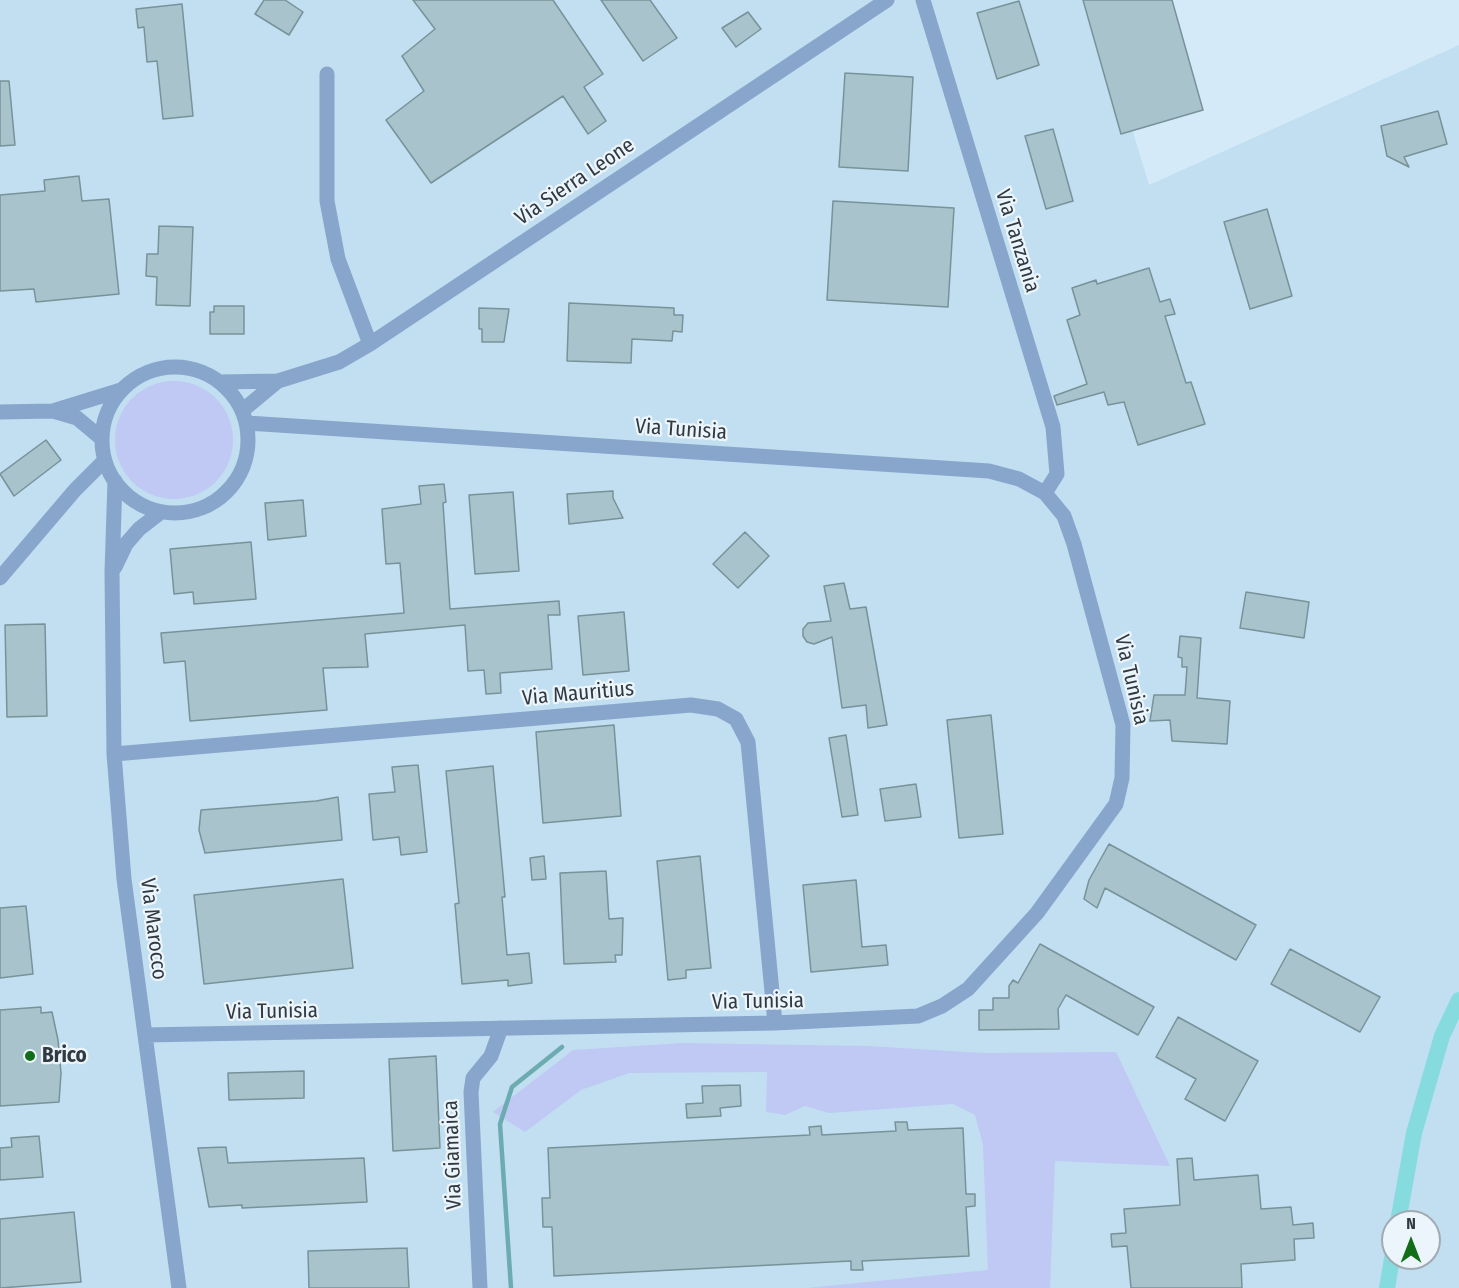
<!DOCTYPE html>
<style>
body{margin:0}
#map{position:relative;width:1459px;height:1288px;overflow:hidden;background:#d4eaf9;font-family:"Fira Sans Condensed",sans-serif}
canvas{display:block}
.north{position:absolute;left:1381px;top:1210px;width:60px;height:60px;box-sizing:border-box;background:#ecf5fb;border:2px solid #a1aab0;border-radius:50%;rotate:0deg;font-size:16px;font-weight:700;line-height:24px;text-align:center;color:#313a40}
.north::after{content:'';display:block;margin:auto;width:21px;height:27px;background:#126d18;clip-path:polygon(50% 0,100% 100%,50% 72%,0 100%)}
</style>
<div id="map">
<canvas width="1459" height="1288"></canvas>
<div class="north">N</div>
</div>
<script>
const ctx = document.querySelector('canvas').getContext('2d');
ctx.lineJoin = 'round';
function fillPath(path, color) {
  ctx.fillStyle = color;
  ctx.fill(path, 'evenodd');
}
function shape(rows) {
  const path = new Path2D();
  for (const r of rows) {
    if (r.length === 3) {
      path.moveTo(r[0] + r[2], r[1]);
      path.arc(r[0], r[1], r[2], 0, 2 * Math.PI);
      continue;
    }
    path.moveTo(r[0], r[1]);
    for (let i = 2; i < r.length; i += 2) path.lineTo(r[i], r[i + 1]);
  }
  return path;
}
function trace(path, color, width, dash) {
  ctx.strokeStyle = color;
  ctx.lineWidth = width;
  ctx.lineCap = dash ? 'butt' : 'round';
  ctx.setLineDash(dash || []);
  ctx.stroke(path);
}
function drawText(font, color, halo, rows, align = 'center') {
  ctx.font = font + ' "Fira Sans Condensed",sans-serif';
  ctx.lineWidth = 4.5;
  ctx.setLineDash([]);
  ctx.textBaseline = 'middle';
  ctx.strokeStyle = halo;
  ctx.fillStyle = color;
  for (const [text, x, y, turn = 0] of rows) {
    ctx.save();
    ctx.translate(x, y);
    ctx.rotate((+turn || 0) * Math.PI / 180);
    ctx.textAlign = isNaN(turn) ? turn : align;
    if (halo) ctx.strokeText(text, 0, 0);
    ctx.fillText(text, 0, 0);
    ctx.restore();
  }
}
fillPath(shape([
 [0,0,1093,0,1149,185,1459,45,1459,1288,0,1288],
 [1393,1222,1429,1222,1429,1258,1393,1258]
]), '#c1dff1');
fillPath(shape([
 [174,440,59],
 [683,1043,868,1046,983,1053,1116,1052,1170,1166,1055,1161,1050,1288,807,1288,988,1270,983,1145,975,1115,953,1104,829,1113,805,1106,785,1115,766,1112,767,1072,629,1073,581,1090,525,1132,493,1112,573,1050]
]), '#bfc9f3');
trace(shape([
 [511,1288,500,1124,512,1087,562,1047]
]), '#6cabaf', 4.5);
trace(shape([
 [1398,1222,1414,1133,1442,1036,1459,1000],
 [1387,1288,1393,1253]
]), '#85dbde', 16);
const building = shape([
 [264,0,285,0,303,12,289,35,255,14,264,0],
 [413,0,553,0,603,74,584,87,606,121,588,134,563,96,431,183,386,120,424,91,402,56,435,29,413,0],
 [601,0,650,0,677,38,643,61,601,0],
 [1083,0,1172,0,1203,110,1121,134,1083,0],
 [1019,1,1039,65,997,79,977,13,1019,1],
 [182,4,193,116,163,119,157,61,147,62,144,27,138,28,136,9,182,4],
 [748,12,761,29,736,47,722,28,748,12],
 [845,73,913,77,908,171,839,167,845,73],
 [0,81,9,81,15,145,0,146,0,81],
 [1438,111,1447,144,1404,157,1409,167,1387,156,1381,126,1438,111],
 [1053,129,1073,201,1046,209,1025,136,1053,129],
 [79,176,82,201,109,199,119,294,36,302,34,289,0,291,0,195,45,191,44,180,79,176],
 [833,201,954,208,948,307,827,300,833,201],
 [1267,209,1292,296,1250,309,1224,222,1267,209],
 [159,226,193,227,190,306,156,305,157,277,146,276,147,254,158,254,159,226],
 [1149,268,1160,302,1170,299,1175,314,1165,316,1186,383,1191,382,1205,424,1138,445,1124,402,1108,405,1104,392,1057,405,1054,396,1087,384,1067,320,1080,315,1072,288,1096,280,1097,284,1149,268],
 [569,303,674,308,674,315,683,315,682,332,673,331,672,341,632,339,631,363,567,361,569,303],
 [214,306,244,306,244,334,210,334,210,312,214,312,214,306],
 [479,308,509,309,504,342,482,342,482,329,479,329,479,308],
 [46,440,61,460,14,496,0,474,46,440],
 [444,484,446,502,443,503,450,609,559,601,560,615,548,615,552,669,500,673,501,693,486,694,484,670,468,671,465,625,365,634,368,667,323,668,327,710,190,721,185,661,164,663,161,633,404,613,400,563,386,564,382,509,421,504,419,486,444,484],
 [613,491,613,498,623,518,569,524,567,494,613,491],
 [513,492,519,571,475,574,469,495,513,492],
 [303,500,306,536,268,540,265,503,303,500],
 [745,532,769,556,738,588,713,564,745,532],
 [251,542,256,599,194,604,193,592,174,594,170,549,251,542],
 [844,583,850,609,866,607,887,725,868,728,866,705,842,708,832,637,814,644,807,642,803,636,803,629,808,623,831,621,824,586,844,583],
 [1246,592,1309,602,1304,638,1240,628,1246,592],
 [624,612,629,671,583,675,578,616,624,612],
 [45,624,47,716,7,717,5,625,45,624],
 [1180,636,1201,638,1197,698,1230,701,1227,744,1172,741,1170,720,1150,721,1154,695,1185,695,1187,667,1182,667,1182,658,1178,657,1180,636],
 [991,715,1003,834,959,838,947,720,991,715],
 [614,725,621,816,543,823,536,732,614,725],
 [846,735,858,815,842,817,829,738,846,735],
 [418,765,427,852,401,855,399,837,373,840,369,794,395,792,392,767,418,765],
 [493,766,505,897,502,897,507,955,529,953,532,983,508,986,508,980,462,984,455,904,459,903,446,771,493,766],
 [916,784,921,817,885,821,880,789,916,784],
 [338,797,342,840,205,853,199,830,201,810,316,801,338,797],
 [1109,844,1256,925,1236,960,1105,888,1097,908,1084,899,1089,880,1109,844],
 [544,856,546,879,532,880,530,858,544,856],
 [700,856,711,968,686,970,686,978,668,980,657,861,700,856],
 [606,871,609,919,623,918,622,955,615,955,616,962,564,964,560,873,606,871],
 [343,879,353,968,204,984,194,895,343,879],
 [856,880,862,947,886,945,888,965,811,972,803,885,856,880],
 [26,906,33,974,0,978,0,908,26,906],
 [1040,944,1154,1007,1138,1035,1066,995,1058,1009,1059,1029,979,1030,979,1010,993,1010,993,998,1009,998,1009,986,1013,980,1018,983,1040,944],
 [1290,949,1380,997,1360,1032,1271,984,1290,949],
 [41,1007,41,1013,52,1012,58,1040,61,1073,59,1102,0,1106,0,1010,41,1007],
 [1178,1017,1258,1061,1225,1121,1185,1099,1196,1079,1156,1057,1178,1017],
 [436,1056,440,1148,393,1151,389,1059,436,1056],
 [304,1071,304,1098,229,1100,228,1073,304,1071],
 [740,1085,741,1106,720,1108,721,1116,687,1118,686,1104,703,1103,702,1086,740,1085],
 [895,1122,907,1122,908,1130,963,1128,966,1194,975,1194,975,1206,966,1207,969,1256,862,1261,863,1270,851,1270,851,1261,554,1276,552,1227,543,1227,542,1198,550,1198,548,1148,810,1135,809,1127,821,1126,822,1135,896,1131,895,1122],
 [39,1136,43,1177,0,1180,0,1148,12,1147,11,1138,39,1136],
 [226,1147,228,1163,364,1158,367,1202,242,1208,242,1205,209,1207,198,1148,226,1147],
 [1192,1158,1194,1180,1258,1175,1261,1209,1291,1207,1293,1225,1313,1223,1314,1238,1294,1239,1295,1260,1241,1264,1242,1288,1131,1288,1127,1246,1112,1247,1111,1234,1126,1233,1124,1209,1180,1205,1177,1159,1192,1158],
 [74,1212,81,1282,0,1288,0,1219,74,1212],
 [407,1248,409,1288,309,1288,308,1251,407,1248]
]);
fillPath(building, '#a8c3cb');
trace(building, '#78929a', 1.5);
trace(shape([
 [923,0,1053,427,1057,474,1045,493],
 [327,74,327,201,338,259,370,344],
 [175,440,73],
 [220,382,278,381,339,362,370,344,887,0],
 [243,410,278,381],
 [53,411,77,418,101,438],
 [0,412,53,411,121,390],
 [115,481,112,572,114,754,124,879,179,1288],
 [115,567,126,544,139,529,161,512],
 [0,578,75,490,104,461],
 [114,754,691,705,718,709,736,719,748,742,775,1023],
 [145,1035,775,1023,918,1016,942,1006,968,989,1037,913,1116,804,1122,778,1123,725,1074,544,1064,516,1045,493,1019,479,989,471,247,423],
 [480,1288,471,1092,473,1078,491,1056,501,1028]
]), '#88a6cb', 15);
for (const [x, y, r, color] of [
 [30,1056,6,"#126d18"]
]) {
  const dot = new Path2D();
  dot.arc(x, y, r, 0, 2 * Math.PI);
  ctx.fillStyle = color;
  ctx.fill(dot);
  trace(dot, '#ecf5fb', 2);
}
drawText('21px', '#313a40', '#ecf5fb', [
 ["Via Sierra Leone",575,182,-34],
 ["Via Tanzania",1017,241,73],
 ["Via Tunisia",681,430,4],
 ["Via Tunisia",1131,680,77],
 ["Via Mauritius",578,694,-5],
 ["Via Marocco",153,929,83],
 ["Via Tunisia",758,1002,-1],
 ["Via Tunisia",272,1012,-1],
 ["Via Giamaica",453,1155,-92]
]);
drawText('bold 21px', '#313a40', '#ecf5fb', [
 ["Brico",42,1056]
], 'left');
</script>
